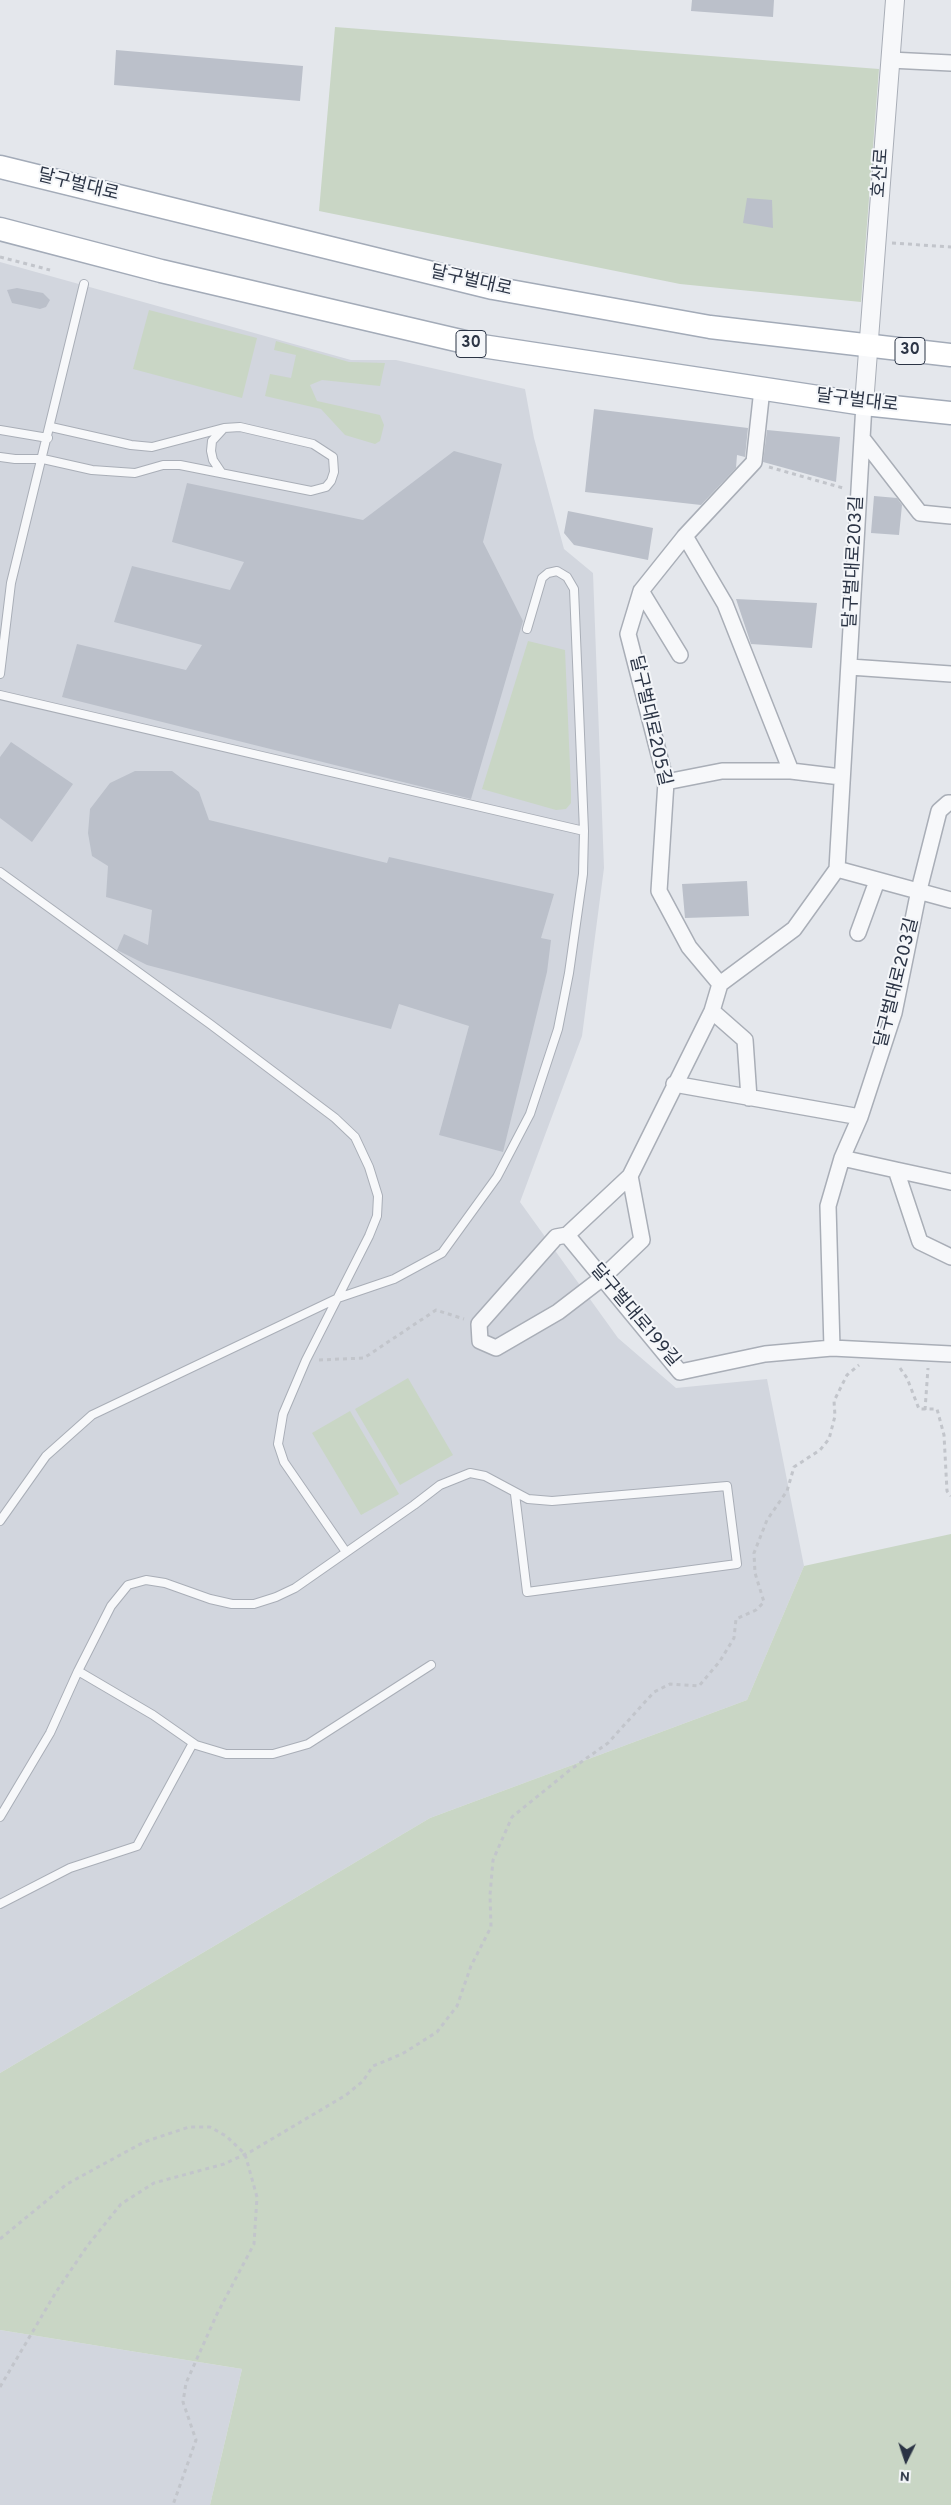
<!DOCTYPE html>
<meta charset="utf-8">
<style>
body{margin:0}
#map{position:relative;width:951px;height:2505px;overflow:hidden;background:#e4e7ec;font-family:Overpass,sans-serif}
canvas{display:block}
.north{position:absolute;left:881px;top:2435px;width:50px;height:50px;-webkit-text-stroke:4px #f4f6f9;paint-order:stroke;rotate:184deg;font-size:14px;font-weight:700;line-height:20px;text-align:center;color:#2b3445}
.north::after{content:'';display:block;margin:auto;width:18px;height:22px;background:#2b3445;clip-path:polygon(50% 0,100% 100%,50% 72%,0 100%)}
</style>
<div id="map">
<canvas width="951" height="2505"></canvas>
<div class="north">N</div>
</div>
<script>
const ctx = document.querySelector('canvas').getContext('2d');
ctx.lineJoin = 'round';
function fillPath(path, color) {
  ctx.fillStyle = color;
  ctx.fill(path, 'evenodd');
}
function shape(rows) {
  const path = new Path2D();
  for (const r of rows) {
    path.moveTo(r[0], r[1]);
    for (let i = 2; i < r.length; i += 2) path.lineTo(r[i], r[i + 1]);
  }
  return path;
}
function trace(path, color, width, dash) {
  ctx.strokeStyle = color;
  ctx.lineWidth = width;
  ctx.lineCap = dash ? 'butt' : 'round';
  ctx.setLineDash(dash || []);
  ctx.stroke(path);
}
function drawText(font, color, halo, rows, align = 'center') {
  ctx.font = font + ' Overpass,"Noto Sans KR",sans-serif';
  ctx.lineWidth = 4;
  ctx.setLineDash([]);
  ctx.textBaseline = 'middle';
  ctx.strokeStyle = halo;
  ctx.fillStyle = color;
  for (const [text, x, y, turn = 0] of rows) {
    ctx.save();
    ctx.translate(x, y);
    ctx.rotate((+turn || 0) * Math.PI / 180);
    ctx.textAlign = isNaN(turn) ? turn : align;
    if (halo) ctx.strokeText(text, 0, 0);
    ctx.fillText(text, 0, 0);
    ctx.restore();
  }
}
fillPath(shape([
 [0,262,351,360,396,360,525,389,534,438,564,549,593,573,604,868,582,1036,520,1202,618,1338,676,1388,767,1379,804,1566,747,1700,430,1818,0,2073],
 [0,2330,242,2369,210,2505,0,2505]
]), '#d2d6de');
fillPath(shape([
 [335,27,879,69,861,302,680,284,319,211],
 [149,310,257,338,242,398,133,369],
 [276,341,349,362,385,363,380,386,322,380,310,385,317,401,380,415,384,425,380,441,375,444,345,435,321,409,265,396,270,374,291,378,296,355,274,350],
 [528,641,565,650,571,790,571,803,566,809,556,810,482,789],
 [408,1378,453,1455,400,1485,355,1409],
 [350,1411,399,1494,361,1515,312,1433],
 [951,1534,951,2505,210,2505,242,2369,0,2330,0,2073,430,1818,747,1700,804,1566]
]), '#c9d6c5');
fillPath(shape([
 [692,0,774,0,773,17,691,11],
 [116,50,303,66,300,101,114,85],
 [747,198,772,200,773,228,743,223],
 [17,288,43,293,50,300,46,307,40,309,12,303,7,290],
 [594,409,748,428,745,457,737,455,736,468,701,505,585,492],
 [767,430,840,437,836,482,763,462],
 [454,451,502,464,483,542,523,621,471,799,62,697,77,644,186,670,202,645,114,622,132,566,230,590,244,562,172,542,187,483,363,520],
 [874,496,897,498,902,505,899,535,871,533],
 [568,511,653,528,648,560,574,545,564,533],
 [736,599,817,603,812,648,751,644],
 [11,742,73,784,32,842,0,818,0,757],
 [135,771,172,771,199,792,209,820,387,863,389,857,554,894,541,938,551,940,547,972,503,1152,439,1135,469,1026,399,1004,391,1029,147,965,117,950,124,934,148,945,152,910,106,897,108,866,92,856,88,833,90,809,110,783],
 [747,881,749,916,685,918,682,884]
]), '#bbc0ca');
const service = shape([
 [0,430,48,438],
 [0,457,15,459,43,459,92,470,135,473,163,465,180,465,311,491,326,487,331,481,334,472,333,457,313,444,240,427,224,428,152,447,131,445,51,427],
 [221,472,213,460,211,451,212,441,223,429],
 [0,674,11,583,84,284],
 [0,695,584,831],
 [0,872,210,1024,335,1118,355,1137,369,1167,378,1196,377,1216,369,1236,306,1360,283,1414,278,1444,284,1462,346,1552],
 [0,1521,46,1456,92,1415,338,1298,394,1279,442,1253,497,1177,530,1114,558,1029,569,973,583,874,584,831,574,589,567,577,557,571,548,573,542,578,527,629],
 [78,1671,111,1606,128,1585,146,1580,165,1583,210,1599,232,1604,254,1604,276,1597,295,1588,414,1505,440,1485,470,1473,485,1476,528,1499,552,1501,727,1486,737,1564,527,1592,515,1494],
 [0,1817,50,1733,78,1671,153,1715,196,1745,226,1754,273,1754,308,1744,431,1665],
 [0,1904,70,1868,137,1846,193,1743]
]);
const minor = shape([
 [890,60,951,63],
 [862,438,920,513,951,516],
 [685,536,725,604,791,771],
 [641,591,680,655],
 [850,667,951,674],
 [666,782,722,771,791,771,841,777],
 [837,869,951,900],
 [858,933,877,881],
 [720,984,689,947,659,891,666,782,628,634,641,591,685,536,754,462,762,389],
 [712,1011,745,1040,749,1098],
 [674,1084,860,1117],
 [842,1158,896,1170,920,1242,951,1257],
 [896,1170,951,1182],
 [630,1176,642,1240,601,1279,558,1312,496,1348,480,1341,479,1324,556,1237,567,1235,630,1176,712,1011,720,984,794,929,837,869,864,404],
 [567,1235,680,1372,765,1354,832,1348,951,1354],
 [832,1348,828,1206,842,1158,860,1117,894,1013,919,890,939,811,948,803,951,803]
]);
const tertiary = shape([
 [864,404,895,0]
]);
const primary = shape([
 [0,167,493,288,710,327,951,355],
 [0,229,161,271,482,346,864,404,951,413]
]);
trace(service, '#a9aeb7', 10);
trace(minor, '#a9aeb7', 18);
trace(tertiary, '#a9aeb7', 20);
trace(primary, '#a3abb8', 25);
trace(shape([
 [892,243,951,247],
 [0,257,50,270],
 [769,467,843,488],
 [319,1360,364,1358,436,1310,464,1319],
 [900,1368,907,1378,919,1409,937,1409,944,1435,947,1491,951,1496],
 [925,1410,928,1368],
 [0,2239,67,2184,144,2142,189,2127,210,2127,226,2136,245,2154,257,2197,254,2244,217,2314,186,2383,183,2402,196,2440,173,2505],
 [0,2387,56,2292,88,2245,121,2204,154,2183,224,2164,250,2152,346,2095,363,2081,373,2066,402,2054,437,2032,457,2006,471,1966,491,1927,490,1895,493,1860,512,1817,570,1770,608,1743,654,1692,670,1684,699,1686,720,1661,734,1638,736,1619,756,1610,764,1602,755,1573,754,1553,767,1520,787,1491,794,1467,820,1450,829,1439,835,1416,834,1401,847,1375,859,1365]
]), '#c2c5cb', 3, [4, 4]);
trace(service, '#f7f8fa', 8);
trace(minor, '#f7f8fa', 15);
trace(tertiary, '#f7f8fa', 18);
trace(primary, '#fff', 22);
for (const [x, y, w] of [
 [471,344,30],
 [910,351,30]
]) {
  const box = new Path2D();
  box.roundRect(x - w / 2, y - 13.5, w, 27, 4);
  ctx.fillStyle = '#f4f6f9';
  ctx.fill(box);
  trace(box, '#2b3445', 1);
}
drawText('bold 16px', '#2b3445', null, [
 ["30",471,344],
 ["30",910,351]
]);
drawText('18px', '#2b3445', '#f4f6f9', [
 ["호산로",882,173,-86],
 ["달구벌대로",78,186,14],
 ["달구벌대로",471,282,13],
 ["달구벌대로",857,402,7],
 ["달구벌대로203길",855,562,-87],
 ["달구벌대로205길",649,721,77],
 ["달구벌대로203길",898,983,-76],
 ["달구벌대로199길",634,1316,50]
]);
</script>
